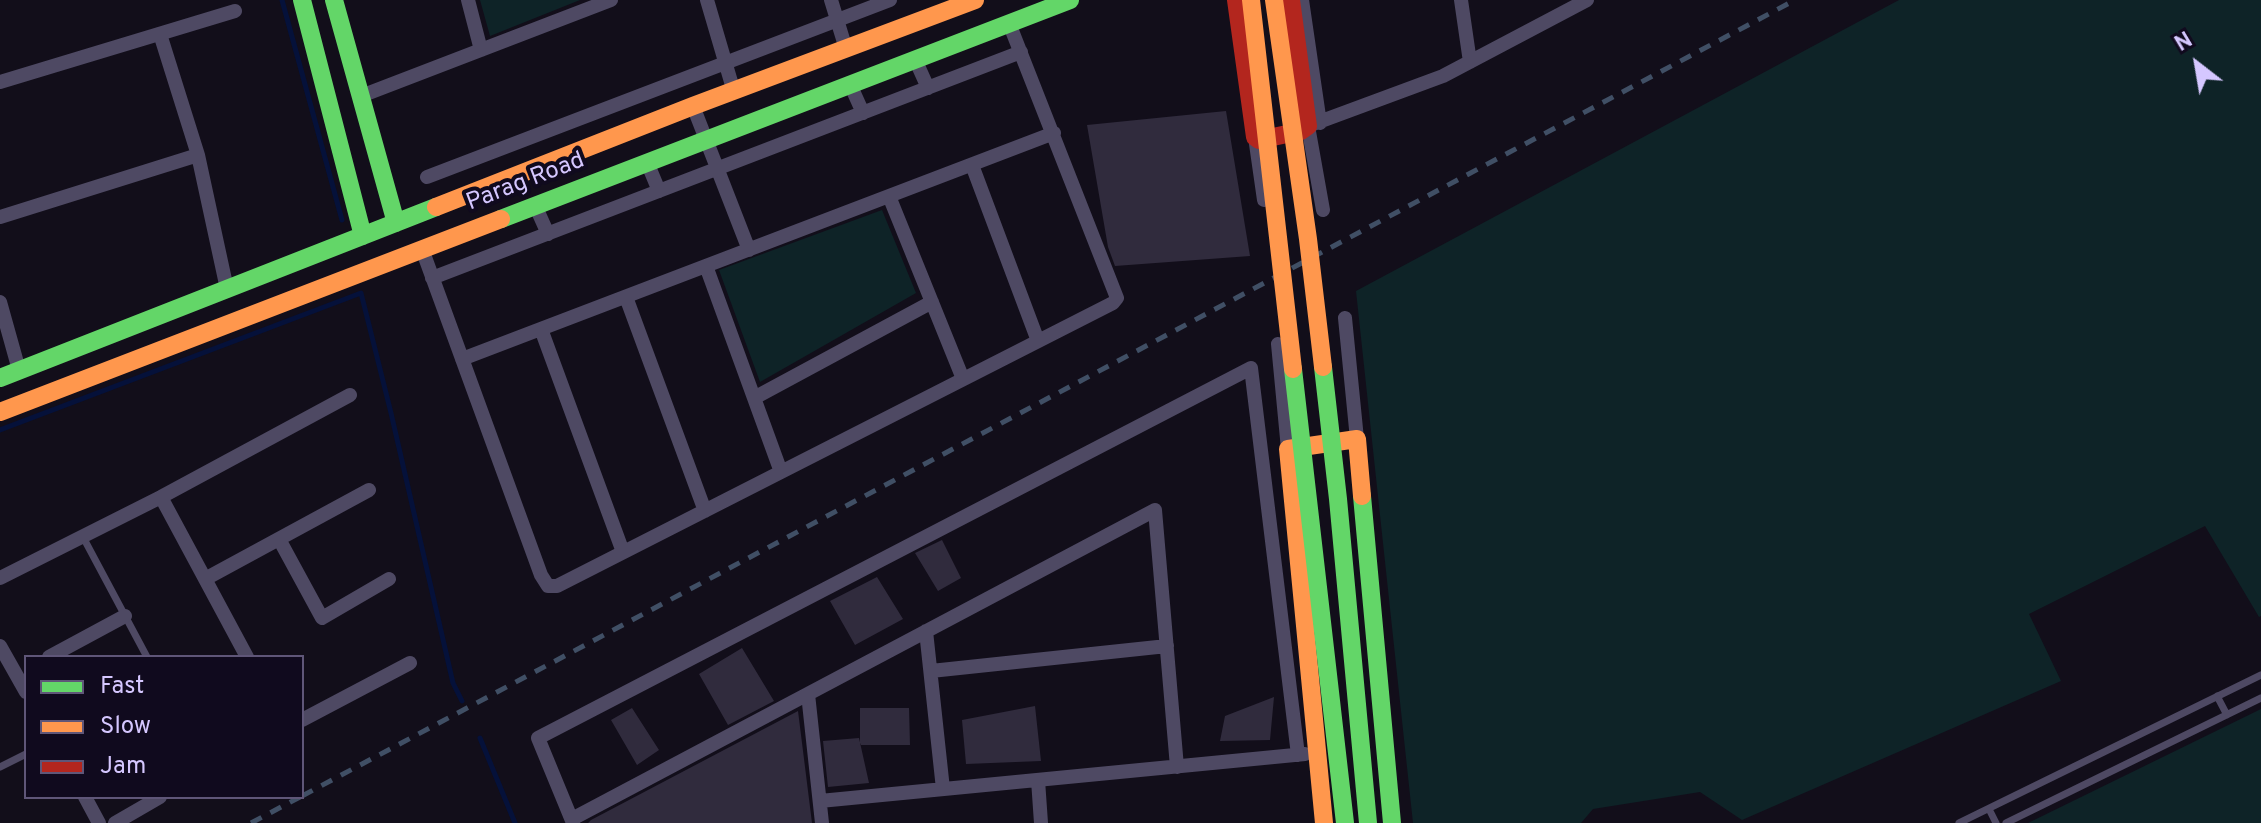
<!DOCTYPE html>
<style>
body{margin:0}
#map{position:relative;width:2261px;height:823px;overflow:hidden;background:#120e1a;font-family:Overpass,sans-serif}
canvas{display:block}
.legend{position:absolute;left:24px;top:655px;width:280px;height:144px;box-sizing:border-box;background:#100a1e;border:2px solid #5f5678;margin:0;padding:10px 14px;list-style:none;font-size:24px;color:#d5c7ff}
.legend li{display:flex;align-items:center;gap:16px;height:40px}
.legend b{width:40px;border:2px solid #5f5678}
.north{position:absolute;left:2157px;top:24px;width:80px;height:80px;-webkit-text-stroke:6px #100a1e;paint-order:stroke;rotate:329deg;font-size:22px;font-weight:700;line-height:32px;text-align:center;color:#d5c7ff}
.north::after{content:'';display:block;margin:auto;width:28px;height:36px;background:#d5c7ff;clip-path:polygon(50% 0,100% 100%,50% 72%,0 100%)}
</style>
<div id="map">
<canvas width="2261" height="823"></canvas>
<ul class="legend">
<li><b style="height:10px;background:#63d668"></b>Fast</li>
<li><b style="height:10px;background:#ff974d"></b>Slow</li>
<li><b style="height:10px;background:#b3261e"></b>Jam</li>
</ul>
<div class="north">N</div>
</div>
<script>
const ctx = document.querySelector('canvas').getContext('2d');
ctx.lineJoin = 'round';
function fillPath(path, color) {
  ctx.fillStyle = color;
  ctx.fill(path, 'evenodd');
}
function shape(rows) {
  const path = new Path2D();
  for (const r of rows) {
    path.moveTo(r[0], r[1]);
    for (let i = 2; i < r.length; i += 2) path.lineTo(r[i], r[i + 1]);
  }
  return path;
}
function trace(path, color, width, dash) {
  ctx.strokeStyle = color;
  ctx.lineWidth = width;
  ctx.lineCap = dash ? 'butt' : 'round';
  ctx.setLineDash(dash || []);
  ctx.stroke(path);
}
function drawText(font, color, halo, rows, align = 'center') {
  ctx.font = font + ' Overpass,sans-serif';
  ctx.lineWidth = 8;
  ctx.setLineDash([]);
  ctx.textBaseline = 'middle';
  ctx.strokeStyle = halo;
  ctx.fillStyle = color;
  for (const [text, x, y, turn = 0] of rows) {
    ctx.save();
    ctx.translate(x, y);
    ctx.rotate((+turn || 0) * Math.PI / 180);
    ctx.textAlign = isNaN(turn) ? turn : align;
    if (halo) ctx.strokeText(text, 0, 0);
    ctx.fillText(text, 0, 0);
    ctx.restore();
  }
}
fillPath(shape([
 [480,0,580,0,490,36],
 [1899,0,2261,0,2261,616,2259,617,2205,526,2029,614,2061,681,1742,820,1700,792,1593,809,1581,823,1413,823,1356,291],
 [882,210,916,293,760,382,719,270],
 [2261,709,2261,823,2028,823]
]), '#0e2327');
trace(shape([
 [282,0,342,220],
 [0,430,361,293,391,413,453,683,462,701],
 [480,738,515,823]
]), '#05113a', 5);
fillPath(shape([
 [1226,111,1250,256,1115,266,1108,247,1087,125],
 [942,540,961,578,938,591,915,553],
 [877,577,903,619,855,645,830,601],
 [742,648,774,701,728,725,699,674],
 [1274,697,1270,740,1220,741,1225,716],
 [1035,706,1041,761,966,764,962,720],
 [632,708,659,750,637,765,611,720],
 [860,708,909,708,910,745,860,745],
 [798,711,812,823,588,823,591,820],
 [859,738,869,783,828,787,823,741]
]), '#302b3d');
trace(shape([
 [83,537,147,657],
 [2217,696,2227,715],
 [0,767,26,754],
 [1989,809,1996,823],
 [1959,823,2261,675],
 [2006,823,2261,698]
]), '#4e4963', 7);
trace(shape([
 [468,0,481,50],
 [707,0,734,92],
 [831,0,846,49],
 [1302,0,1320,123],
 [1461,0,1470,62],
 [160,34,198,155,227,289],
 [915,59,928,88],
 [0,82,235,11],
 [850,84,863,113],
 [361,96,611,0],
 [693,106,749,250],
 [1255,137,1264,200],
 [647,162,659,191],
 [972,165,1038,341],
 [427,177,890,0],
 [889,196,963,379],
 [535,205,548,234],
 [1323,210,1308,126,1443,76,1587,0],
 [0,217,198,155],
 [422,249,541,575,548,586,557,586,1113,303,1117,298,1009,23],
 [706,266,781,472],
 [432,278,1021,52],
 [626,297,705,511],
 [0,302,19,370],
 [1345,318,1357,439],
 [541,329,623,552],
 [1278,344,1288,449],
 [462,359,1054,133],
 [754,398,932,302],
 [161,497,247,657],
 [279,539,322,618,389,579],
 [0,578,161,497,350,395],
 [205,579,369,490],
 [926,631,943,789],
 [0,646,26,692],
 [49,657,125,616],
 [931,671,1167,646],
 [808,694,822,823],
 [302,720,410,663],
 [1038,780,1041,823],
 [85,797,99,823],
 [820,801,1305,754],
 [572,819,1155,510,1177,767],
 [115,823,160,797],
 [573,823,538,738,1251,368,1298,755]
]), '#4e4963', 14);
trace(shape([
 [302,0,363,236],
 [334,0,396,223],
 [501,219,1070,0],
 [0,378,436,207],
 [1362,496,1392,823]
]), '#63d668', 18);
trace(shape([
 [436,207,693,106,975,0],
 [0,412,501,219],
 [1324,823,1288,449,1357,439,1362,496]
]), '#ff974d', 18);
trace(shape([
 [1236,0,1255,137,1259,140,1301,131,1308,126,1291,0]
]), '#b3261e', 18);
trace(shape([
 [302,796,1795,0],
 [251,823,300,797]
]), '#404f65', 5, [12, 10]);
trace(shape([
 [1323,367,1338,499,1368,823],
 [1293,369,1345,823]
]), '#63d668', 18);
trace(shape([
 [1251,0,1293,369],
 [1274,0,1308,239,1323,367]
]), '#ff974d', 18);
drawText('24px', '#d5c7ff', '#100a1e', [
 ["Parag Road",526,183,-21]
]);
</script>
